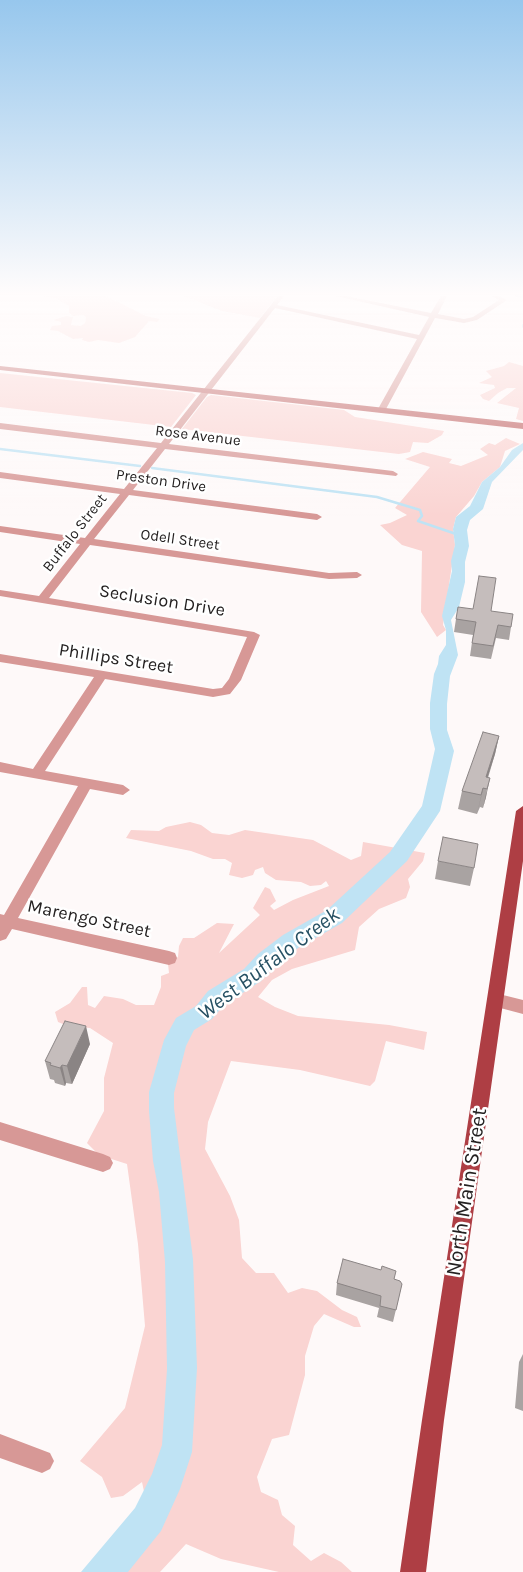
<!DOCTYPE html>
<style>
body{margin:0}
canvas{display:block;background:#fef9f9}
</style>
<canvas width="523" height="1572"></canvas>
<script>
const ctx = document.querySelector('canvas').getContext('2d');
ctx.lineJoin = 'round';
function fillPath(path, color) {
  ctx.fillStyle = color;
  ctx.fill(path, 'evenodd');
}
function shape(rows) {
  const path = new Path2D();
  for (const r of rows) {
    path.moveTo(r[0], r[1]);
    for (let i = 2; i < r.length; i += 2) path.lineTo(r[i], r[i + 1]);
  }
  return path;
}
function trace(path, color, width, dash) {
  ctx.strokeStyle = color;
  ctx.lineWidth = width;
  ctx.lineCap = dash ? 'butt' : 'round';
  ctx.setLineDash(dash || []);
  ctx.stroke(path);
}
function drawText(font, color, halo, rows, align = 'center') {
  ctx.font = font + ' Karla,sans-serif';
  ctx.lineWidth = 5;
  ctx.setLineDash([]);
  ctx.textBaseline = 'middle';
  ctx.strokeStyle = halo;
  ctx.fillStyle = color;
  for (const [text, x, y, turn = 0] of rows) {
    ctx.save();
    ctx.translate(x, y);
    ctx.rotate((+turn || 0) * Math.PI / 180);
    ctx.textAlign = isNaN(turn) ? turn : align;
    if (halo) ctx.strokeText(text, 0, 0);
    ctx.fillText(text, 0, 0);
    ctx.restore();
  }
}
fillPath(shape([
 [43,296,106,296,146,316,160,319,157,322,149,321,135,337,119,343,98,340,89,342,82,340,83,338,73,339,58,331,50,330,52,326,61,325,61,322,53,320,66,316,73,317,71,325,81,326,85,323,86,318,84,315,73,316,69,313,69,306,55,298],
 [184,296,277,296,260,318,222,311],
 [509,362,523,366,523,421,516,419,519,408,497,403,516,388,507,388,498,393,489,401,483,399,480,395,495,388,494,385,479,383,492,377,486,371,504,366],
 [0,373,192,393,196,395,171,427,0,407],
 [211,395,344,410,355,417,444,431,442,435,428,443,413,442,410,452,399,454,182,429,207,397],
 [506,438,520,444,505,451,500,467,482,482,474,496,456,517,453,529,455,545,443,625,446,630,437,637,421,612,422,551,402,545,380,525,390,523,407,515,395,508,430,467,405,459,423,452,452,459,449,463,461,466,488,455,480,449,489,443,495,445],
 [190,822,201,825,212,833,229,835,245,830,313,840,351,860,361,856,363,842,425,853,423,861,408,879,410,887,406,898,379,909,359,927,355,950,292,969,272,980,258,997,275,1007,298,1016,389,1025,427,1032,424,1050,386,1041,375,1081,370,1086,300,1070,231,1061,208,1122,205,1149,230,1196,239,1220,242,1258,256,1273,274,1273,288,1293,302,1288,317,1291,342,1310,357,1317,361,1327,354,1327,324,1314,314,1326,305,1356,305,1375,289,1435,272,1439,257,1477,261,1492,278,1500,282,1515,295,1526,293,1545,311,1561,324,1553,341,1562,352,1572,279,1572,221,1559,186,1544,160,1572,114,1572,146,1501,142,1482,123,1496,111,1498,102,1477,80,1461,125,1408,145,1326,138,1244,127,1164,99,1155,87,1143,104,1111,104,1078,113,1043,90,1028,68,1026,58,1022,55,1012,70,1003,82,987,87,987,88,1005,95,1008,104,996,123,999,136,1005,154,1005,161,987,161,976,169,973,168,964,178,957,179,946,183,938,194,938,217,923,234,924,219,953,260,915,253,908,265,887,270,889,276,901,270,906,274,910,293,900,329,886,326,881,321,885,310,886,301,882,276,880,265,873,263,867,255,870,253,875,242,878,229,875,232,863,225,859,213,859,191,851,126,838,131,830,159,831,166,827]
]), '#fad4d2');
fillPath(shape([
 [523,443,523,450,492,482,483,509,470,520,467,530,469,546,465,562,465,582,459,607,451,620,458,655,450,676,447,704,447,730,454,751,440,811,407,861,342,923,298,948,275,966,261,981,224,1005,212,1019,194,1030,186,1046,174,1093,174,1108,193,1259,197,1368,192,1452,180,1489,161,1531,128,1572,81,1572,135,1508,152,1474,162,1445,167,1369,165,1262,159,1192,153,1161,149,1111,149,1092,164,1040,176,1018,196,1006,208,991,244,969,258,954,283,935,327,910,390,852,422,806,435,749,430,729,430,703,434,674,438,664,439,656,446,645,446,630,442,616,452,571,451,561,455,545,453,529,456,517,470,506,482,482,500,467,512,450]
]), '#bfe3f4');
trace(shape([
 [516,296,523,297],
 [523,325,523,327]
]), '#bfe3f4', 2);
trace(shape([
 [0,449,140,466],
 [152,468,377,497,420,510,422,516,418,521,456,534]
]), '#bfe3f4', 2.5);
fillPath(shape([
 [278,296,284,296,277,305,419,335,429,317,336,296,346,296,431,313,441,296,447,296,438,314,464,319,473,317,499,300,492,296,499,296,507,300,477,320,464,323,435,318,386,409,382,411,378,409,417,339,275,308,169,444,393,471,398,474,396,476,165,449,133,490,317,514,322,517,317,520,129,495,94,539,329,573,357,572,362,575,357,578,329,579,90,545,49,598,254,632,260,635,241,680,230,694,213,697,105,679,45,771,123,785,130,790,123,795,90,789,18,918,169,951,175,953,177,958,175,963,169,965,12,929,6,939,0,941,0,914,4,915,78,786,0,772,0,762,33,769,94,677,0,662,0,654,213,689,222,688,229,679,247,637,0,596,0,590,39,596,80,544,0,532,0,526,85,538,120,494,0,478,0,472,124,489,157,448,0,429,0,423,161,443,278,296],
 [0,1122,103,1154,110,1157,113,1163,110,1169,103,1172,0,1140,0,1122],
 [0,1434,50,1453,54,1461,50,1469,42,1473,0,1458,0,1434]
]), '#d79896');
fillPath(shape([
 [495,993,523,1000,523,1014,489,1005,487,1000,489,995,495,993]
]), '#d79896');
fillPath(shape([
 [0,366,523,423,523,429,0,370,0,366]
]), '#c16666');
fillPath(shape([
 [523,806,523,861,444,1420,426,1572,400,1572,422,1420,516,811,523,806]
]), '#ae3e44');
fillPath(shape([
 [491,611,511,627,509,640,496,638,491,659,470,656,473,635,454,632,456,619],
 [499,736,495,754,488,778,486,797,483,808,480,807,477,814,458,809,462,791],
 [438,861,474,868,470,886,435,879],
 [90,1044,72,1084,66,1083,65,1086,55,1083,54,1080,50,1079,45,1061],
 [394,1279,402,1284,393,1322,377,1317,379,1308,336,1295,337,1283],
 [523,1354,523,1411,515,1408,519,1362]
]), '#a9a3a2');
fillPath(shape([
 [499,736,495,754,484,788,483,788,477,814,486,777],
 [490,778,486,797,483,808,487,789],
 [86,1026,90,1044,72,1084,67,1066],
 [62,1065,66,1083,65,1086,60,1068]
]), '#8a8484');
const building = shape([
 [479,576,496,578,491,611,513,614,511,627,498,625,493,646,472,643,476,622,456,619,458,607,473,609,479,576],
 [483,732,499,736,486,777,490,778,487,789,483,788,481,795,462,791,483,732],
 [443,837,478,844,474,868,438,861,443,837],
 [65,1021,86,1026,67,1066,62,1065,60,1068,50,1065,51,1063,45,1061,65,1021],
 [343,1259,381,1270,382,1266,396,1271,394,1279,400,1281,402,1284,396,1310,380,1306,381,1296,337,1283,343,1259]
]);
fillPath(building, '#c5bdbc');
trace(building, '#8a8484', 1);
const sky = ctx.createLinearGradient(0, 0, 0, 516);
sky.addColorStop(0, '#97c7ed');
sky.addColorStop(0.57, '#fffcfc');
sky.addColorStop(1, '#fffcfc00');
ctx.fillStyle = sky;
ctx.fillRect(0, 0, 523, 516);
drawText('15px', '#242121', '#fff', [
 ["Rose Avenue",198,436,7],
 ["Preston Drive",161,481,8],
 ["Buffalo Street",75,533,-52],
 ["Odell Street",180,540,8]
]);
drawText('18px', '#242121', '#fff', [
 ["Seclusion Drive",162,601,9],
 ["Phillips Street",116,659,9],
 ["Marengo Street",89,919,12]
]);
drawText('21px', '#242121', '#fff', [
 ["North Main Street",467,1192,-81]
]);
drawText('italic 22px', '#265063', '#fff', [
 ["West Buffalo Creek",269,964,-37]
]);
</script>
